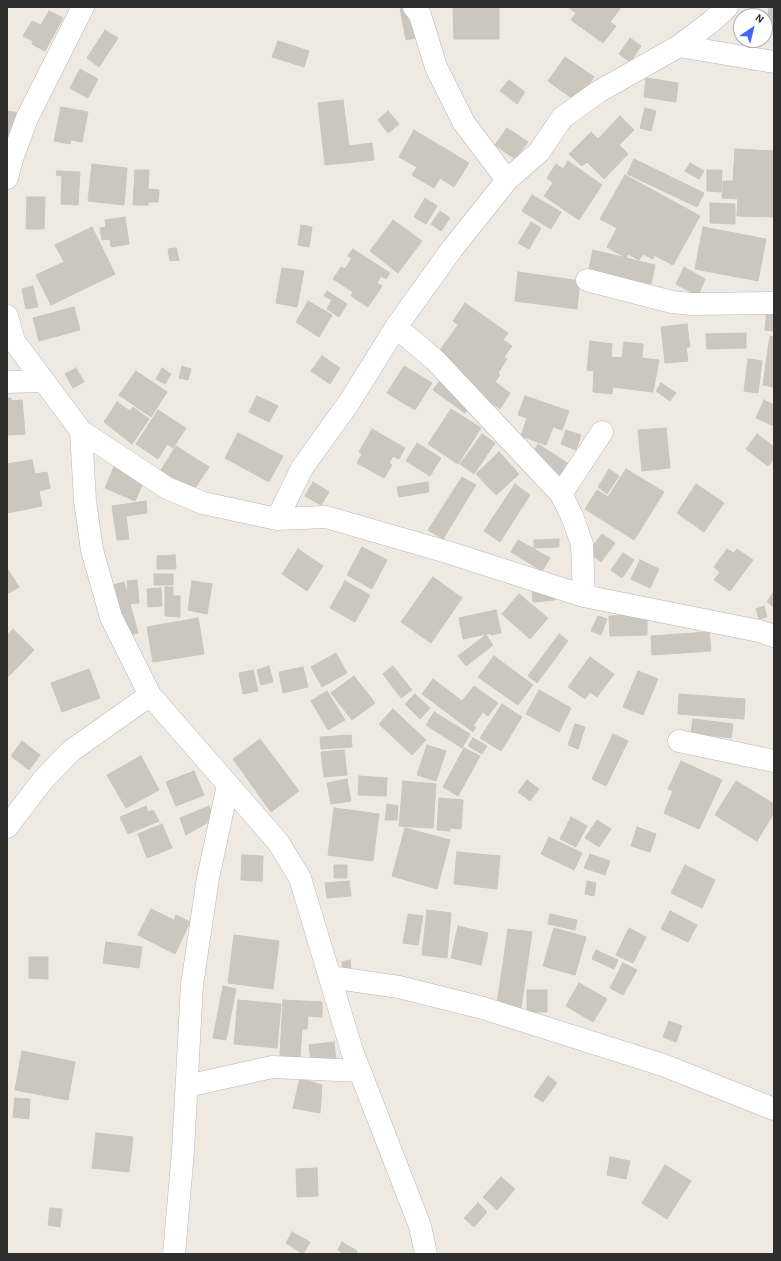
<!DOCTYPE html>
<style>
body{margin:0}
#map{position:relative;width:781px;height:1261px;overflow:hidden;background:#efe9e1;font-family:"Alegreya Sans",sans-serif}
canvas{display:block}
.frame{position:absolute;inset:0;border:8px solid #2e2e2e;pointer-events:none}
.north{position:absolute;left:733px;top:8px;width:40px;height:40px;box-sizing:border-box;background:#fff;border:1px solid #ababab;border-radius:50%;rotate:35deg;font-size:11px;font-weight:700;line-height:16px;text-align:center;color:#2e2e2e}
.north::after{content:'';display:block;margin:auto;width:14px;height:18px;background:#4264fb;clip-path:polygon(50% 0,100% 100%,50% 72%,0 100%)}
</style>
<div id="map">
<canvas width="781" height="1261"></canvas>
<div class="frame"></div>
<div class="north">N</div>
</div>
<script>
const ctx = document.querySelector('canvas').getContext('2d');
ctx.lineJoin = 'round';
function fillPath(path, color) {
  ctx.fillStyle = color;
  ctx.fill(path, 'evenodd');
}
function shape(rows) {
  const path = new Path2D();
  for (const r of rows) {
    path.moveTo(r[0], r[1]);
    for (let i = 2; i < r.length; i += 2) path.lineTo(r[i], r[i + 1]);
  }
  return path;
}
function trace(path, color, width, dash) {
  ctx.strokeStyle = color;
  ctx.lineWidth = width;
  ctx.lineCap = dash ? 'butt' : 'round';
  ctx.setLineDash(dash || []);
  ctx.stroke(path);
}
const building = shape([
 [413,7,419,37,406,40,400,9,413,7],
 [453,7,499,7,499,39,454,39,453,7],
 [570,7,616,7,620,9,610,22,616,26,603,43,571,20,576,13,569,8,570,7],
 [769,7,774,7,774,29,766,27,769,7],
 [49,11,63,18,45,51,32,44,33,41,23,36,32,21,41,25,49,11],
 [105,30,118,38,99,67,87,58,105,30],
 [630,38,641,46,630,62,619,54,630,38],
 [278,41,309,51,304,67,272,57,278,41],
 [565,57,594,77,577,102,548,81,565,57],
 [80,69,98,79,88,98,70,88,80,69],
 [646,78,678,83,676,102,644,97,646,78],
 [509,80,525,92,517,104,500,91,509,80],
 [343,100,349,146,372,143,374,160,325,165,318,103,343,100],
 [61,107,88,112,82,142,71,140,70,144,54,141,61,107],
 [645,108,656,111,651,131,640,128,645,108],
 [7,111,21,113,7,146,7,111],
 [388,111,399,124,388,133,378,120,388,111],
 [620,116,634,130,619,145,628,154,604,179,587,162,582,166,569,154,591,132,598,139,620,116],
 [507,128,528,142,515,159,495,145,507,128],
 [414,130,469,163,454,187,440,178,434,188,412,175,417,167,399,157,414,130],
 [735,149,774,151,774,217,737,216,738,199,722,198,723,181,733,181,735,149],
 [634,159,704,193,697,207,627,174,634,159],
 [568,161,602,185,579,220,544,196,553,183,547,178,556,164,563,169,568,161],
 [690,163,704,171,699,179,685,171,690,163],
 [92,164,127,168,124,205,88,201,92,164],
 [135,170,149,170,148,189,159,190,158,202,148,202,148,205,133,205,135,170],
 [707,170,722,170,721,192,707,191,707,170],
 [57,171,80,172,78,205,61,204,62,176,56,175,57,171],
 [625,175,700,216,673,265,654,255,653,259,643,254,639,260,628,254,626,258,607,247,617,228,600,219,625,175],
 [532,195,561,212,551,229,522,211,532,195],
 [27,197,45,197,44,229,26,229,27,197],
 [425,198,437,206,426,224,414,217,425,198],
 [710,203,735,204,735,224,710,223,710,203],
 [440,211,450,218,441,231,431,224,440,211],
 [125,217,129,244,111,247,110,239,102,240,100,228,106,227,105,220,125,217],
 [393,220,422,241,398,273,370,251,393,220],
 [531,222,541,228,529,249,518,243,531,222],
 [301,225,312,227,309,247,298,245,301,225],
 [92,227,115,274,51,305,36,275,64,262,55,245,92,227],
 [703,227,766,239,758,281,695,269,703,227],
 [176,248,179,260,170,261,168,249,176,248],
 [353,249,390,273,386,279,381,276,377,283,382,286,368,307,351,296,353,292,333,279,341,267,345,269,352,258,348,256,353,249],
 [593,250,655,265,651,284,589,269,593,250],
 [684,267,705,279,698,296,676,284,684,267],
 [282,268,304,271,297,307,276,303,282,268],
 [518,272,580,281,577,309,515,301,518,272],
 [33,286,38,307,26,309,22,289,33,286],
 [327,291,347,304,339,317,327,309,332,300,324,296,327,291],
 [308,301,332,315,319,337,296,322,308,301],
 [465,303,508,333,503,340,512,346,504,357,507,359,498,373,500,375,495,382,510,393,500,409,489,401,486,405,435,357,458,325,453,321,465,303],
 [74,307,80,330,39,341,33,318,74,307],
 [767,309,774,310,774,331,765,330,767,309],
 [687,324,690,347,686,347,688,361,665,363,661,327,687,324],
 [746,333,746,348,707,349,706,334,746,333],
 [770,336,774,337,774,387,763,385,770,336],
 [590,341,612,344,611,357,622,358,624,342,643,344,642,358,659,360,653,392,613,387,612,394,593,392,594,371,587,370,590,341],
 [322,356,340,368,330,384,311,371,322,356],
 [748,359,762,361,758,393,744,391,748,359],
 [182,366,191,369,188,380,179,378,182,366],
 [404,366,432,383,415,410,387,393,404,366],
 [76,368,84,382,73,388,65,374,76,368],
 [162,368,171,374,165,384,156,379,162,368],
 [136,371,167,392,151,417,119,395,136,371],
 [441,379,473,402,465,413,433,390,441,379],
 [661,383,676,393,670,401,656,391,661,383],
 [257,396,278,406,269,422,249,412,257,396],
 [525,396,569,411,562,430,553,427,546,445,521,436,527,418,518,415,525,396],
 [7,398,11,398,11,401,22,400,25,434,7,435,7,398],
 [764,400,774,405,774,426,756,418,764,400],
 [117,402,130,411,133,407,149,419,132,444,104,422,117,402],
 [451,409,481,428,458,464,428,444,451,409],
 [158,410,186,428,173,448,167,444,158,459,136,444,158,410],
 [666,428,670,468,642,471,638,430,666,428],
 [372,429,405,448,399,459,393,456,389,463,392,465,384,478,357,463,362,454,359,452,372,429],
 [566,430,581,435,576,450,561,444,566,430],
 [238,433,283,456,269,482,225,458,238,433],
 [482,434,495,443,474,474,460,464,482,434],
 [757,434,774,447,774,458,768,466,746,449,757,434],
 [417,443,441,458,430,476,406,461,417,443],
 [538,444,569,464,562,476,530,457,538,444],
 [176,446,209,467,193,491,161,470,176,446],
 [499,452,519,474,496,495,476,474,499,452],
 [32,460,35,474,47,472,50,488,39,491,42,506,7,513,7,464,32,460],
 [114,467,144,481,135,501,105,488,114,467],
 [609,469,619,476,607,494,598,487,609,469],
 [626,469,664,492,634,540,585,509,597,490,608,497,626,469],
 [462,477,476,485,443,539,428,530,462,477],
 [313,482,329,492,321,505,305,496,313,482],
 [428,482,429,492,399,497,397,487,428,482],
 [515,484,530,495,500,542,484,531,515,484],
 [696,484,724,503,704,532,677,513,696,484],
 [146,501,147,513,126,516,129,539,117,540,112,506,146,501],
 [602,534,615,543,601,562,588,552,602,534],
 [559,539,559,547,534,548,534,540,559,539],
 [518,540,550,558,542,571,511,552,518,540],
 [362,547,387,560,372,589,347,575,362,547],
 [298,549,323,566,307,591,282,574,298,549],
 [727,549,734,553,737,549,753,560,730,591,714,580,720,572,714,567,727,549],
 [623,553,634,560,622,578,611,570,623,553],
 [175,555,176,569,157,569,157,556,175,555],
 [640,560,659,569,650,588,631,579,640,560],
 [7,568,19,587,7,594,7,568],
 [154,574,173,574,173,585,154,585,154,574],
 [433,577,462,598,431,643,401,622,433,577],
 [137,580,139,603,129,604,127,581,137,580],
 [192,581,212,584,207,614,188,610,192,581],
 [345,581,370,595,355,622,330,608,345,581],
 [124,582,138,633,123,637,109,586,124,582],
 [165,587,173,587,173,596,180,596,180,617,165,616,165,587],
 [161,588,162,606,148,607,147,589,161,588],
 [555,589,555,600,533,602,532,590,555,589],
 [774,591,774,607,767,602,774,591],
 [519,594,548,618,530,639,502,614,519,594],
 [764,606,767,617,759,619,756,609,764,606],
 [496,610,501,633,491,635,491,633,463,639,459,618,496,610],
 [647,615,647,635,610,636,609,616,647,615],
 [598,616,607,619,601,635,591,631,598,616],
 [198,618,204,654,153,662,147,627,198,618],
 [13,629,34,650,9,676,7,675,7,635,13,629],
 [709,632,711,651,652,655,651,636,709,632],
 [559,634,568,641,537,683,528,676,559,634],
 [486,635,493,645,466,666,458,656,486,635],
 [336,653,347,673,322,687,311,667,336,653],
 [494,656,533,685,518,705,478,677,494,656],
 [590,657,614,674,597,697,590,692,585,699,568,687,590,657],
 [269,666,273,682,261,685,257,670,269,666],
 [393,666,412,690,401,698,383,674,393,666],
 [303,667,308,687,283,693,279,672,303,667],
 [89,669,100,698,62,712,51,683,89,669],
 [253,670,258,691,243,694,239,673,253,670],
 [638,671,658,679,643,715,623,707,638,671],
 [354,676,375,703,352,720,331,693,354,676],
 [433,679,462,701,474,686,498,703,488,716,483,712,473,726,476,727,473,732,422,694,433,679],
 [539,690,571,708,559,732,526,714,539,690],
 [327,691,345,720,328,730,311,701,327,691],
 [415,694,430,708,420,719,405,704,415,694],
 [679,694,745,699,744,719,678,714,679,694],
 [502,704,522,717,501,751,480,738,502,704],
 [393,709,426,740,412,755,379,724,393,709],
 [434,712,470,734,462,748,426,725,434,712],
 [693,719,733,724,731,738,691,733,693,719],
 [575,724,585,727,578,749,568,745,575,724],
 [613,734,628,741,606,786,592,779,613,734],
 [351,735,352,747,321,749,320,737,351,735],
 [473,738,487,746,482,754,468,746,473,738],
 [260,739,299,791,271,812,233,759,260,739],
 [22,741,40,755,29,770,11,756,22,741],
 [427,745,446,751,436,781,417,775,427,745],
 [464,748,480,756,458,796,443,787,464,748],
 [344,750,347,775,324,777,321,752,344,750],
 [141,756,159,790,126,808,107,775,141,756],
 [681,761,722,780,699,829,664,813,673,791,668,789,681,761],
 [194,771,204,795,176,806,166,782,194,771],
 [359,776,387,778,386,796,358,795,359,776],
 [347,779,351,801,331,804,327,783,347,779],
 [527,780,539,789,530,801,518,792,527,780],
 [403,781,436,784,433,828,399,826,403,781],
 [736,781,774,804,774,813,757,841,715,815,736,781],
 [439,798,463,800,461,829,450,828,450,831,437,830,439,798],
 [387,804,398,806,397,820,385,820,387,804],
 [146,806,148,812,153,810,159,821,128,834,120,817,146,806],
 [209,806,214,819,186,835,180,818,209,806],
 [334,808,379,814,373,861,328,855,334,808],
 [571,817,587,826,576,847,560,839,571,817],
 [597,820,611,829,599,847,585,838,597,820],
 [162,824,172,848,147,858,138,834,162,824],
 [637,827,656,834,650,852,631,846,637,827],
 [405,828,450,840,437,889,392,876,405,828],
 [549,837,582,853,574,870,541,854,549,837],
 [457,852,500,856,497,889,454,884,457,852],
 [590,854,610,861,605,875,584,868,590,854],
 [242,855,263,856,262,881,241,880,242,855],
 [334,865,347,865,347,878,334,878,334,865],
 [685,865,715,880,702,908,671,893,685,865],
 [349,881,351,896,327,898,325,883,349,881],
 [587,881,596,883,594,896,585,894,587,881],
 [151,909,174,920,176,915,190,922,175,954,138,935,151,909],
 [427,910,451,913,447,958,422,955,427,910],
 [670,911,697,925,688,942,661,929,670,911],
 [408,914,423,916,418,945,403,943,408,914],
 [550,914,577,920,575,930,548,924,550,914],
 [458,926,488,933,481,965,451,958,458,926],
 [554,928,586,937,575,975,543,966,554,928],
 [629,928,646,937,633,963,616,955,629,928],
 [508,929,532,932,521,1008,497,1004,508,929],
 [234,935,279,941,273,989,228,983,234,935],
 [106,942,142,947,139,968,103,963,106,942],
 [596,950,618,960,614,969,592,959,596,950],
 [29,957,48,957,48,979,29,978,29,957],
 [350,960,351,969,343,970,342,962,350,960],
 [623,963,637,970,623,995,610,988,623,963],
 [579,983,607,999,593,1022,566,1006,579,983],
 [223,986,236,989,226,1040,213,1038,223,986],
 [527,990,547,990,547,1012,527,1012,527,990],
 [238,1000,281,1004,277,1048,234,1044,238,1000],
 [283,1000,322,1002,322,1017,308,1016,307,1029,302,1029,300,1057,280,1056,283,1000],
 [669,1021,682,1026,676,1042,663,1037,669,1021],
 [334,1042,336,1059,311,1061,309,1045,334,1042],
 [22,1051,75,1062,68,1100,15,1090,22,1051],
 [548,1076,557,1083,543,1102,534,1096,548,1076],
 [300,1078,322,1085,320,1113,293,1108,300,1078],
 [15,1098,30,1099,29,1119,13,1117,15,1098],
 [96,1133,133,1137,129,1172,92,1168,96,1133],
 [610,1157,630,1161,626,1179,607,1175,610,1157],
 [665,1165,691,1181,667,1219,642,1203,665,1165],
 [317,1168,318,1196,297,1197,296,1169,317,1168],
 [501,1177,515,1189,497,1210,483,1197,501,1177],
 [478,1203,487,1212,474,1227,464,1218,478,1203],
 [50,1208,62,1209,60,1227,48,1225,50,1208],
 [292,1232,310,1242,303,1254,286,1243,292,1232],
 [342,1242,357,1251,356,1254,344,1254,338,1250,342,1242]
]);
fillPath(building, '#cbc7bf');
trace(building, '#cbc5ba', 1);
const street = shape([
 [414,7,420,15,436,67,464,123,507,180],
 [679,46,774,62],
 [7,178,12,159,27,118,83,7],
 [587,280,672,302,692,304,774,303],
 [7,316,14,341,81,431,167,488,203,503,277,519,326,517,447,552,584,596,759,631,774,636],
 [396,327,435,360,561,494,572,516,582,544,584,596],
 [7,382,42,381],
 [81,431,85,501,92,550,111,617,150,695,278,842,300,878,352,1051,420,1226,426,1254],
 [561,494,602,432],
 [277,519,302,468,350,401,396,327,452,249,507,180,539,152,562,118,598,92,679,46,711,22,727,7],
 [679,741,774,761],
 [7,827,43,780,71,751,150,695],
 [330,977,399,987,483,1008,663,1065,774,1109],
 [187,1086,272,1067,360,1071],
 [174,1254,183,1151,192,985,208,878,228,785]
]);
trace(street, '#b4b7c1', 23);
trace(street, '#fff', 22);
</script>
